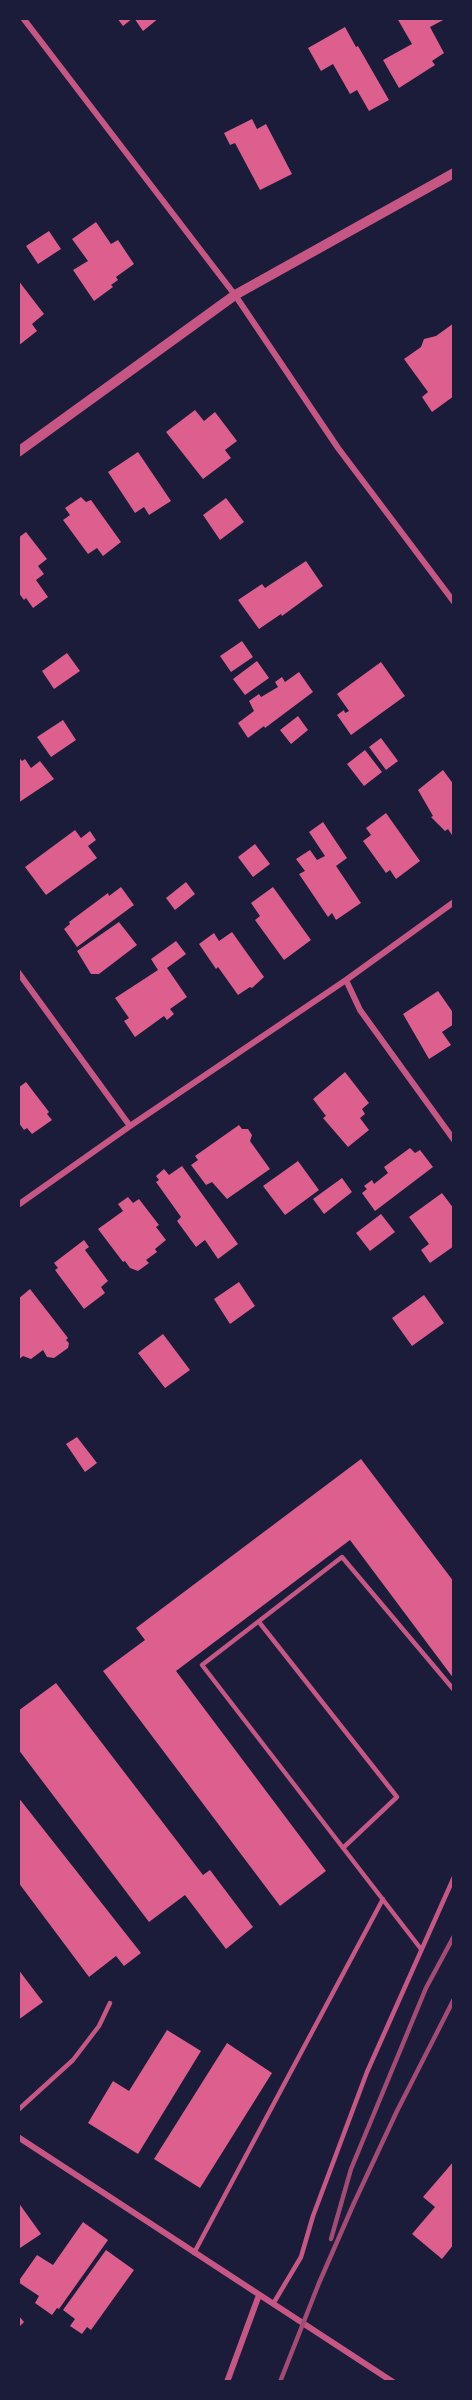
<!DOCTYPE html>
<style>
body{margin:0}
#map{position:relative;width:472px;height:2400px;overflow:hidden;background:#1b1b3a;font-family:"Work Sans",sans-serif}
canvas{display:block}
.frame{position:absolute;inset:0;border:20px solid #1b1b3a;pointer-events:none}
</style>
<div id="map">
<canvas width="472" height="2400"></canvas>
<div class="frame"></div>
</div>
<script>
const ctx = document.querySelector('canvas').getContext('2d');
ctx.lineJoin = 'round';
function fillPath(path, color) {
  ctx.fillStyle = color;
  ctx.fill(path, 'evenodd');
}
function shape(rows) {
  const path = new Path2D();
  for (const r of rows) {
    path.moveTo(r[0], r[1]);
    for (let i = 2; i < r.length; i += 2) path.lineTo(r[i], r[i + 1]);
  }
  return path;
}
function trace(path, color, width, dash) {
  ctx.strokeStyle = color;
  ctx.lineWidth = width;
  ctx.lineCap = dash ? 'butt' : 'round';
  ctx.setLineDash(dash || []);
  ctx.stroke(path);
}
fillPath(shape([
 [117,18,133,18,123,26],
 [134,18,159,18,143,31],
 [397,18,447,18,430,27,444,53,432,61,435,65,399,88,383,60,412,44],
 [345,27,356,47,358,46,389,100,369,111,357,90,350,94,333,64,321,71,308,48],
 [252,119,257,129,266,124,292,174,260,190,235,143,230,145,224,133],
 [96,222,111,244,118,240,134,264,116,277,118,280,111,285,113,287,94,301,73,270,88,261,72,239],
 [49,231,61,249,38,264,26,246],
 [18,280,44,314,32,324,37,331,18,346],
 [454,323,454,396,432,412,422,397,428,392,404,359,421,347,424,339,436,336],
 [195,410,204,421,215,412,237,441,225,450,231,458,203,479,166,432],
 [138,452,171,501,149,515,144,507,135,513,108,472],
 [81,497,86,502,91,500,121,542,103,556,97,548,88,554,63,520,70,515,65,508],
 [226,498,244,522,220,540,203,515],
 [26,532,47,559,38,566,44,574,36,580,48,597,33,608,26,598,24,600,18,592,18,538],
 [306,561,323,586,282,616,281,614,259,629,238,600,262,584,265,588],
 [242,641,253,657,231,672,220,656],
 [67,653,80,671,54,689,42,671],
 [257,661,269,678,245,695,233,679],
 [381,662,405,696,351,735,337,715,344,710,345,713,349,711,337,694],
 [299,672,313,692,265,728,264,726,248,738,238,723,254,711,249,701,259,694,261,697,278,687,275,682,282,677,285,682],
 [298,716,308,730,291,744,280,730],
 [63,720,76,740,51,757,37,737],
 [381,738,398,761,386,770,369,747],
 [365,750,382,772,364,786,347,764],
 [20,759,22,761,25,759,31,768,40,761,54,779,18,803,18,760],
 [443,770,454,785,454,838,448,829,445,831,431,817,433,816,418,790],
 [386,813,420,861,396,879,390,870,386,873,363,841,371,835,366,828],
 [323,822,347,858,336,866,361,903,336,920,332,913,328,917,299,874,305,871,296,859,310,850,317,860,325,856,309,832],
 [75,830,81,838,90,831,96,840,88,846,97,858,46,895,25,867],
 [255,844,270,864,253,877,238,857],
 [186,882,195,894,175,910,166,898],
 [121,887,134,905,77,947,64,929,70,924,69,922,108,893,109,896],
 [273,887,311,940,284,960,255,920,260,916,251,903],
 [119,922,137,945,99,974,91,974,77,951],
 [232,932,264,977,252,988,250,987,238,995,218,967,216,969,199,944,214,933,219,941],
 [176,941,186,954,167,968,187,997,170,1009,174,1014,167,1020,164,1016,135,1037,124,1021,129,1018,115,998,158,970,151,959],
 [438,991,454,1014,454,1024,442,1032,451,1045,429,1059,403,1014],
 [345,1072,369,1103,362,1109,365,1114,360,1118,369,1130,348,1147,323,1118,326,1116,313,1099],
 [26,1082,49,1112,47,1114,52,1120,32,1134,27,1128,24,1130,18,1122,18,1088],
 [239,1125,242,1129,248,1129,252,1135,250,1141,270,1169,227,1199,212,1182,206,1185,191,1165,198,1160,195,1156],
 [410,1148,415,1153,420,1150,433,1167,375,1211,362,1193,367,1189,364,1186,372,1180,374,1184,388,1173,384,1167],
 [298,1161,319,1190,285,1215,263,1186],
 [182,1166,238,1244,218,1259,205,1240,196,1247,177,1221,181,1217,156,1182,159,1180,156,1176,164,1169,169,1175],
 [342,1178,352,1192,324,1214,313,1199],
 [442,1193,454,1209,454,1235,452,1236,454,1246,430,1263,421,1250,429,1244,409,1217],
 [128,1197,133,1203,139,1199,159,1225,156,1227,166,1240,155,1249,157,1252,146,1260,149,1263,138,1271,130,1268,125,1261,123,1262,98,1229,123,1211,118,1204],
 [381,1214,395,1232,370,1251,356,1233],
 [84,1240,89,1247,85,1250,108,1281,101,1287,105,1293,84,1309,55,1270,58,1268,54,1263],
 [239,1282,255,1306,230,1324,214,1299],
 [30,1289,68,1338,66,1340,69,1343,68,1348,54,1358,47,1357,43,1350,31,1359,23,1356,18,1360,18,1299],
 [424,1295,444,1323,412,1346,392,1318],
 [163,1334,190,1370,165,1388,138,1353],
 [77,1437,97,1463,85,1472,66,1444],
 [361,1459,454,1582,454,1679,350,1540,176,1671,326,1871,280,1906,103,1671,145,1640,136,1628],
 [56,1683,203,1875,210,1870,253,1927,226,1949,185,1895,149,1922,18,1749,18,1711],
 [18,1797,141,1953,124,1966,116,1956,89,1977,18,1882],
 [18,1969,43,2002,18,2020],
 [167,2030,201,2051,138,2154,88,2123,113,2081,129,2091],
 [227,2043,272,2073,200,2188,154,2159],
 [454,2161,454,2244,442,2259,412,2234,435,2207,423,2197],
 [18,2202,41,2234,20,2248,18,2245],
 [83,2222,108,2240,59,2309,57,2308,52,2315,35,2303,39,2296,18,2282,37,2255,53,2265],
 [106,2250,134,2270,91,2330,87,2327,82,2334,70,2326,75,2319,63,2310],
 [18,2315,24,2322,18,2328]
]), '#dd5f8e');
trace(shape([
 [259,1622,397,1797,343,1848],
 [421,1949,202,1665,342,1557,454,1690],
 [18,2110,73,2060,99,2026,110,2003],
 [194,2253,383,1899],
 [273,2304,301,2257,313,2216,367,2072,454,1877]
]), '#c65784', 4.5);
trace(shape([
 [23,18,235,295,338,448,454,602],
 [18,972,130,1126],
 [346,980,360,1010,454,1140],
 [18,1205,130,1126,346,980,454,902],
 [18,2137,393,2382],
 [227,2382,259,2295]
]), '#c65784', 6);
trace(shape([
 [18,452,235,295,454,173]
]), '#c65784', 10);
trace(shape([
 [331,2239,351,2169,426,1988,454,1936],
 [280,2382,319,2283,354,2203,397,2111,454,1999]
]), '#a44b75', 4.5);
</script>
